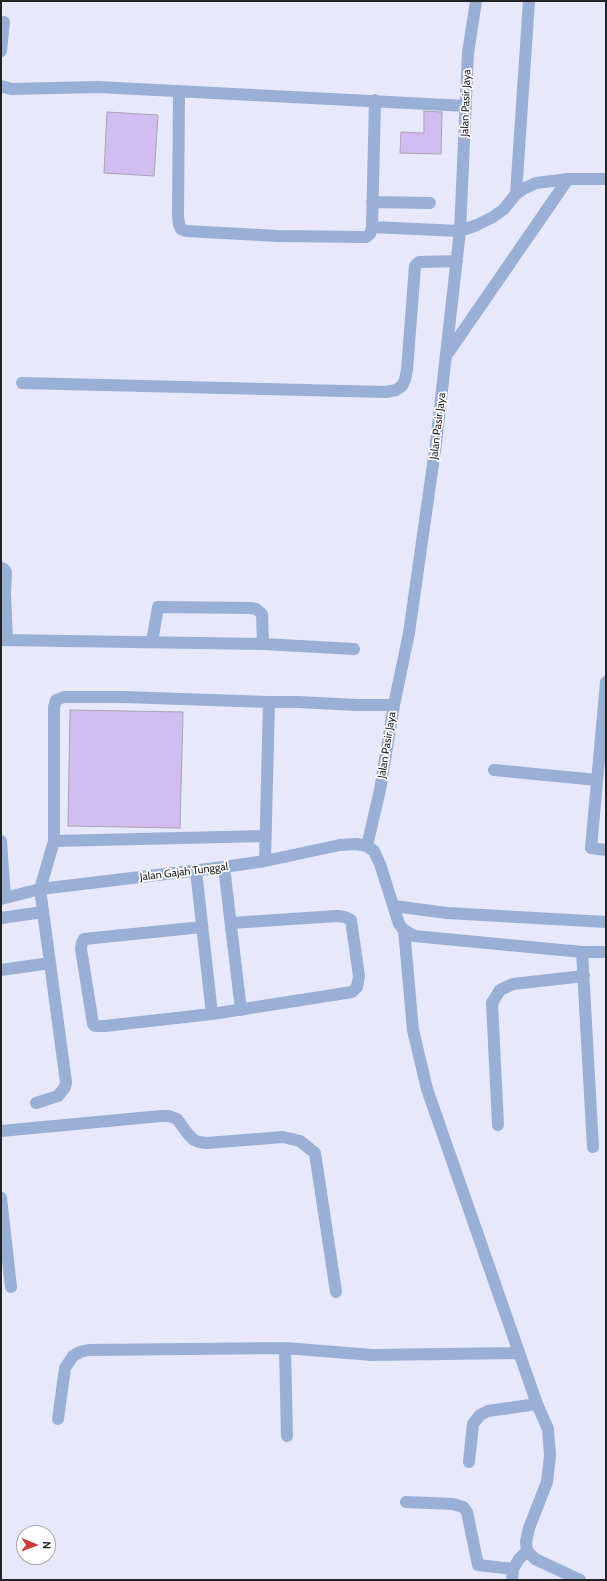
<!DOCTYPE html>
<style>
body{margin:0}
#map{position:relative;width:607px;height:1581px;overflow:hidden;background:#f1f3fd;font-family:Cabin,sans-serif}
canvas{display:block}
.frame{position:absolute;inset:0;border:2px solid #232327;pointer-events:none}
.north{position:absolute;left:16px;top:1525px;width:40px;height:40px;box-sizing:border-box;background:#fff;border:1px solid #a7a7a9;border-radius:50%;rotate:91deg;font-size:11px;font-weight:700;line-height:16px;text-align:center;color:#232327}
.north::after{content:'';display:block;margin:auto;width:14px;height:18px;background:#cb3c3d;clip-path:polygon(50% 0,100% 100%,50% 72%,0 100%)}
</style>
<div id="map">
<canvas width="607" height="1581"></canvas>
<div class="frame"></div>
<div class="north">N</div>
</div>
<script>
const ctx = document.querySelector('canvas').getContext('2d');
ctx.lineJoin = 'round';
function fillPath(path, color) {
  ctx.fillStyle = color;
  ctx.fill(path, 'evenodd');
}
function shape(rows) {
  const path = new Path2D();
  for (const r of rows) {
    path.moveTo(r[0], r[1]);
    for (let i = 2; i < r.length; i += 2) path.lineTo(r[i], r[i + 1]);
  }
  return path;
}
function trace(path, color, width, dash) {
  ctx.strokeStyle = color;
  ctx.lineWidth = width;
  ctx.lineCap = dash ? 'butt' : 'round';
  ctx.setLineDash(dash || []);
  ctx.stroke(path);
}
function drawText(font, color, halo, rows, align = 'center') {
  ctx.font = font + ' Cabin,sans-serif';
  ctx.lineWidth = 3.5;
  ctx.setLineDash([]);
  ctx.textBaseline = 'middle';
  ctx.strokeStyle = halo;
  ctx.fillStyle = color;
  for (const [text, x, y, turn = 0] of rows) {
    ctx.save();
    ctx.translate(x, y);
    ctx.rotate((+turn || 0) * Math.PI / 180);
    ctx.textAlign = isNaN(turn) ? turn : align;
    if (halo) ctx.strokeText(text, 0, 0);
    ctx.fillText(text, 0, 0);
    ctx.restore();
  }
}
fillPath(shape([
 [1,1,606,1,606,1580,1,1580],
 [24,1533,48,1533,48,1557,24,1557]
]), '#e7e8fb');
const building = shape([
 [424,111,442,112,441,154,400,153,401,132,424,133,424,111],
 [107,112,158,115,154,176,104,173,107,112],
 [70,710,183,712,180,828,68,826,70,710]
]);
fillPath(building, '#d1bdf1');
trace(building, '#a9a5af', 1);
trace(shape([
 [1,51,4,22],
 [1,86,11,89,98,87,466,106],
 [179,91,178,215,179,224,181,229,186,231,278,236,366,237,370,234,372,227],
 [375,100,372,227,460,231,477,225,493,217,504,209,516,194,529,1],
 [516,194,523,189,536,183,568,179,606,179],
 [372,202,430,203],
 [448,353,568,179],
 [22,383,386,392,396,390,402,386,405,380,407,370,415,266,419,262,457,261],
 [1,568,4,569,6,572,5,593,7,640],
 [1,640,263,644,354,649],
 [152,642,158,607,251,608,256,609,262,614,263,644],
 [606,682,591,848,606,850],
 [494,770,597,780],
 [1,841,5,898],
 [54,841,265,836],
 [367,846,380,790,394,705,409,633,436,443,460,231,468,53,476,1],
 [265,861,269,702,298,702,357,705,394,705],
 [224,867,241,1010],
 [196,871,212,1014],
 [1,899,40,889,224,867,265,861,340,845,357,844,367,846,374,851,380,864,399,924,404,930,414,936,582,952,606,952],
 [394,906,447,913,606,922],
 [1,918,43,912],
 [202,927,84,939,82,942,81,949,93,1024,95,1026,105,1026,212,1014,352,992,357,987,359,976,351,920,345,917,337,916,231,923],
 [404,930,413,1030,427,1089,537,1404,548,1429,550,1456,547,1482,529,1528,526,1542,527,1551,535,1559,580,1580],
 [582,952,593,1147],
 [1,970,50,963],
 [36,1103,58,1096,65,1087,66,1082,40,889,54,841,54,707,56,700,64,697,124,697,269,702],
 [498,1125,492,1003,500,990,513,984,584,976],
 [1,1131,161,1116,169,1116,177,1119,188,1134,194,1140,199,1142,207,1143,283,1137,300,1141,315,1153,336,1292],
 [1,1198,11,1287],
 [285,1348,287,1436],
 [58,1419,65,1368,73,1356,80,1352,88,1350,285,1348,372,1355,519,1353],
 [469,1462,473,1424,480,1415,488,1411,537,1404],
 [406,1502,453,1504,463,1507,467,1512,478,1565,513,1569],
 [512,1580,513,1569,519,1559,527,1551]
]), '#99afd5', 12);
drawText('11px', '#232327', '#fff', [
 ["Jalan Pasir Jaya",466,103,-88],
 ["Jalan Pasir Jaya",438,426,-83],
 ["Jalan Pasir Jaya",387,745,-81],
 ["Jalan Gajah Tunggal",184,872,-7]
]);
</script>
